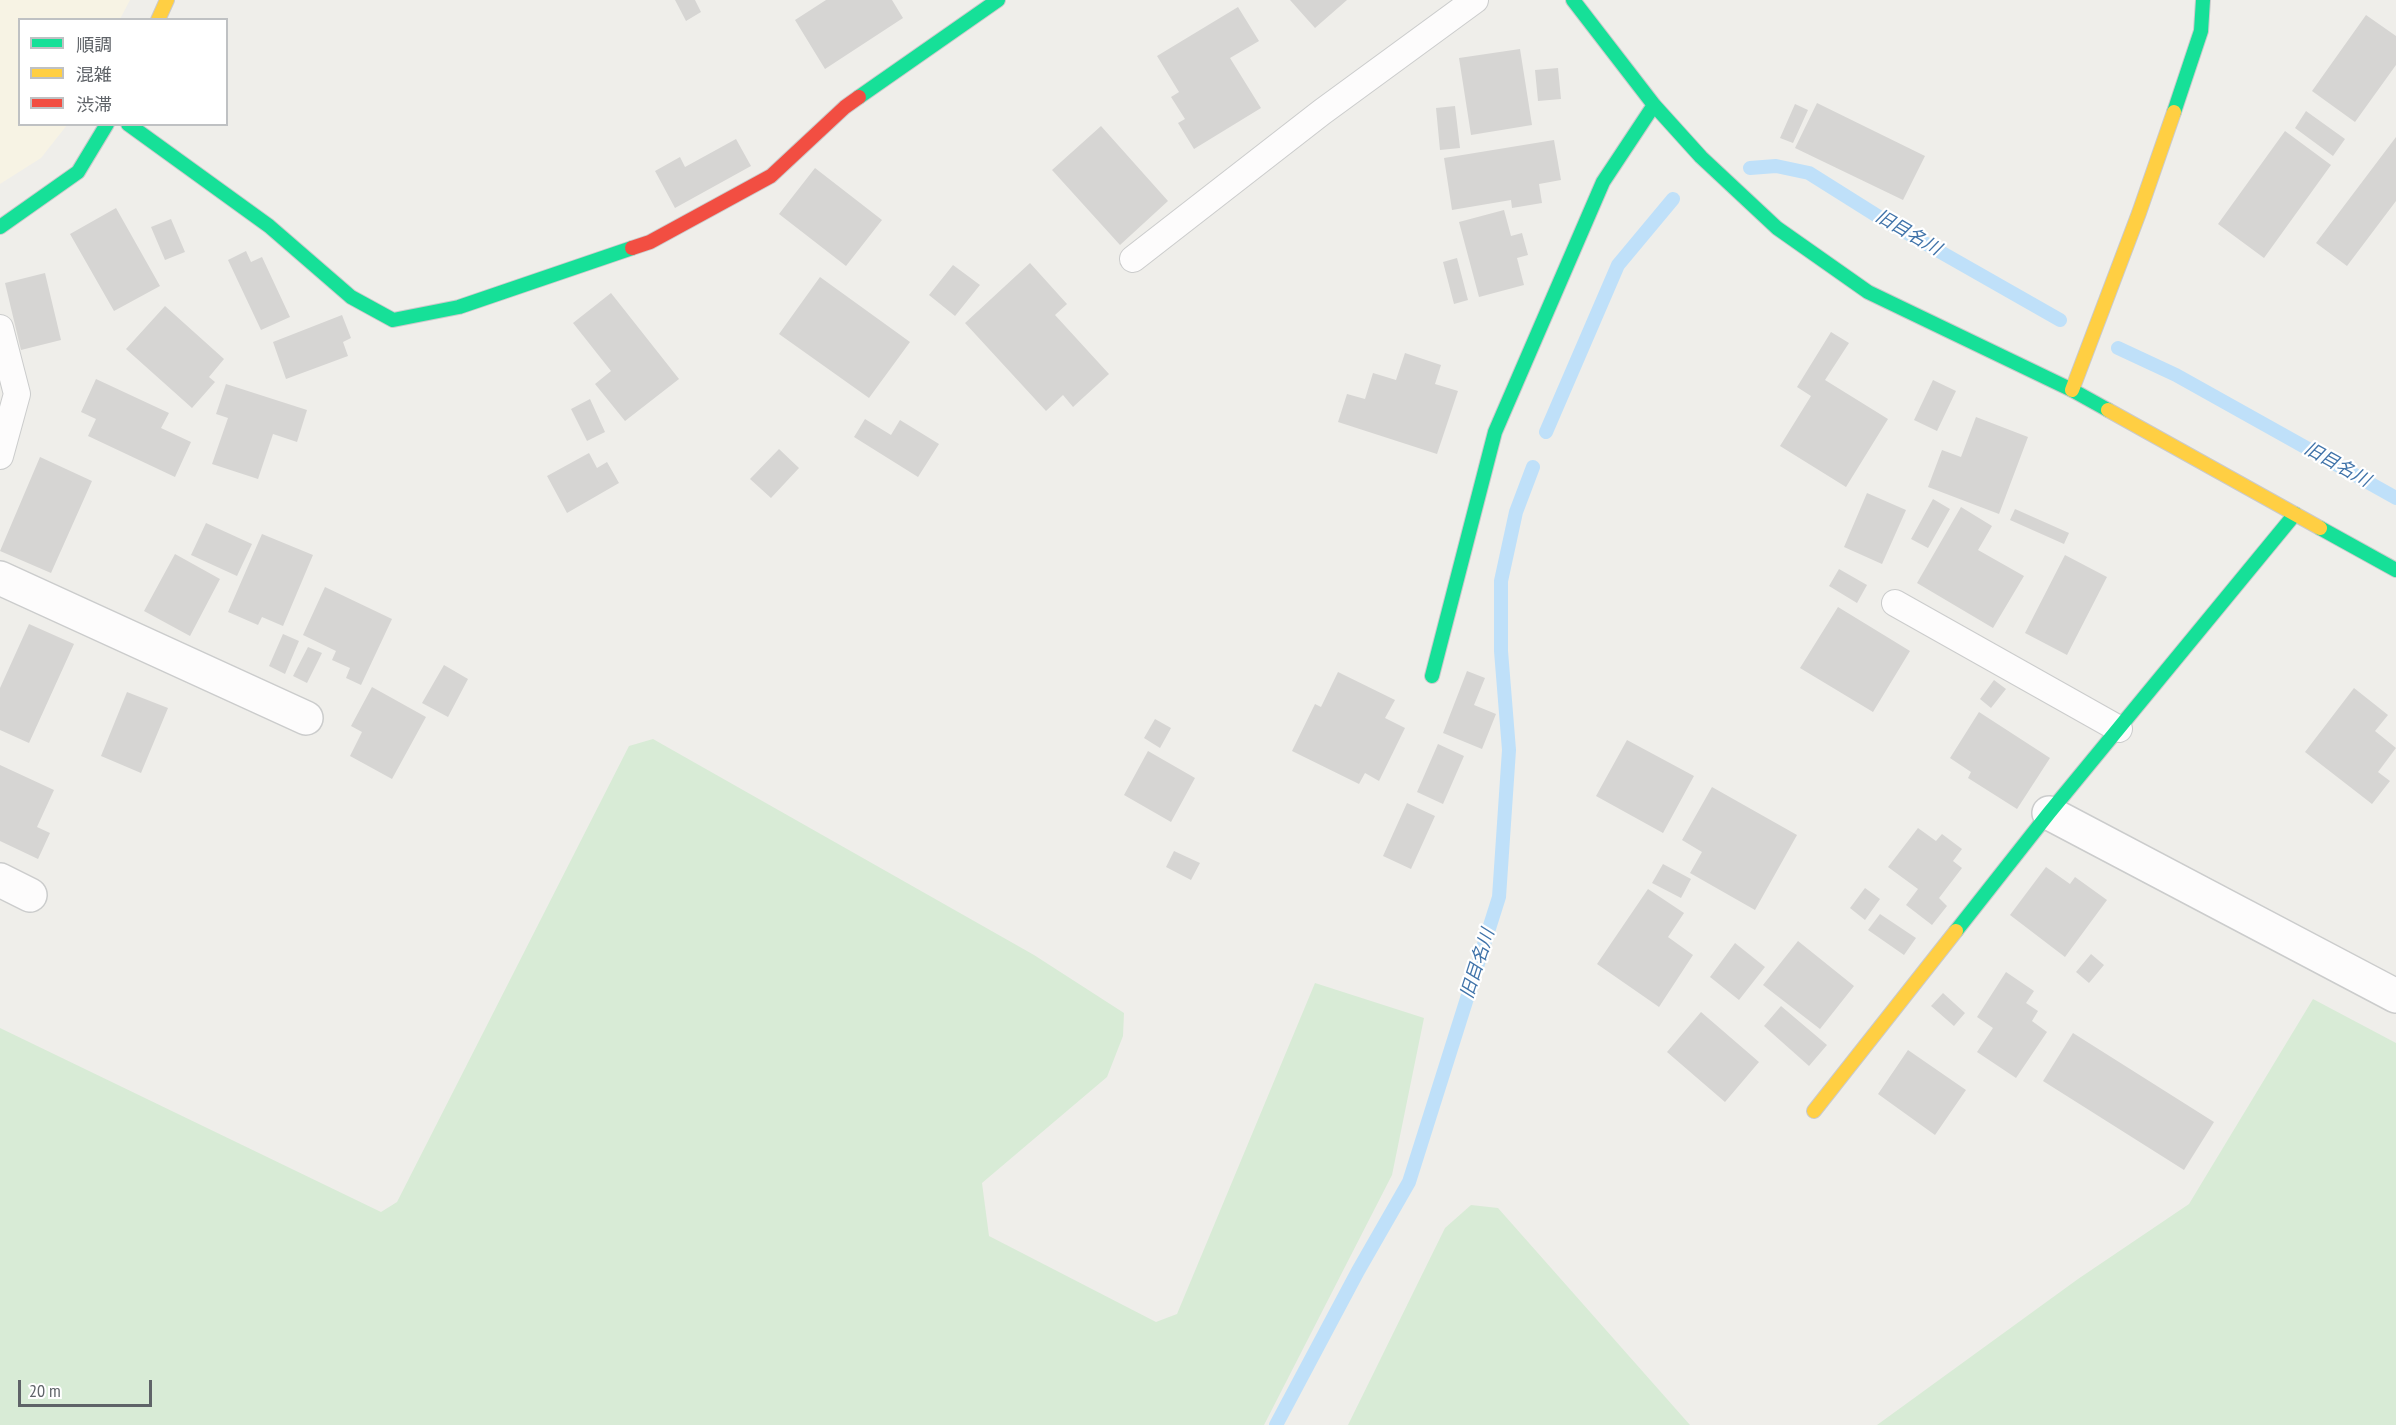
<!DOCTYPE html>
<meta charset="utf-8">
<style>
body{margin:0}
#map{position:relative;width:2396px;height:1425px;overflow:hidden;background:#efeeea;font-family:"PT Sans Narrow","Noto Sans JP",sans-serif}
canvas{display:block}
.legend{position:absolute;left:18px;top:18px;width:210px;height:108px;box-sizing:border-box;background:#fff;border:2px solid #bfc1c3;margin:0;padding:8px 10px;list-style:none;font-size:18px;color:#5f6368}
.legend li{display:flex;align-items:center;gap:12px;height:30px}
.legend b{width:30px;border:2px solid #bfc1c3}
.scale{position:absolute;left:18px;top:1380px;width:134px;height:27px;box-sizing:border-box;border:3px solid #5f6368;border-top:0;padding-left:8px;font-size:18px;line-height:21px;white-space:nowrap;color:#5f6368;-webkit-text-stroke:4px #fff;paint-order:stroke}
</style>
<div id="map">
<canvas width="2396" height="1425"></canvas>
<ul class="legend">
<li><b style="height:8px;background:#16e098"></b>順調</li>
<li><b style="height:8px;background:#ffcf43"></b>混雑</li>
<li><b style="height:8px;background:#f24e42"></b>渋滞</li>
</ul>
<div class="scale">20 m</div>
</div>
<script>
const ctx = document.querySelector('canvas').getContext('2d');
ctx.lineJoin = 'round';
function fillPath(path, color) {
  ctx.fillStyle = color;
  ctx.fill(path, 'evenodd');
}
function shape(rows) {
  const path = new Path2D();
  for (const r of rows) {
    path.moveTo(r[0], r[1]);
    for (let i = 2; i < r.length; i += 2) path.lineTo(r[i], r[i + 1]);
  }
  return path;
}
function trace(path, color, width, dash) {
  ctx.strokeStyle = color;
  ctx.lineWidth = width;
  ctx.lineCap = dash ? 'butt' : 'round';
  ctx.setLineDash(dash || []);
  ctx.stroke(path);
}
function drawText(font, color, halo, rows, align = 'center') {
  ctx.font = font + ' "PT Sans Narrow","Noto Sans JP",sans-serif';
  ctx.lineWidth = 4.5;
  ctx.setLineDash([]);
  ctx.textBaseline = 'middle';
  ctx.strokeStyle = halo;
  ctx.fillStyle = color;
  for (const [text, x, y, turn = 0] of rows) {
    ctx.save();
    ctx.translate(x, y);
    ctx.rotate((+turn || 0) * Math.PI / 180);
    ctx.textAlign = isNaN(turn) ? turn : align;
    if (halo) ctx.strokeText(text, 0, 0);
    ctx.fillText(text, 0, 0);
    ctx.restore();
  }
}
fillPath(shape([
 [0,0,130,0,120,19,20,20,20,124,67,125,41,158,0,184]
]), '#f7f3e4');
fillPath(shape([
 [653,739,1034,955,1124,1013,1123,1036,1107,1077,982,1183,989,1236,1156,1322,1177,1314,1315,983,1424,1018,1392,1175,1264,1425,0,1425,0,1028,381,1212,397,1202,629,746],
 [2313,999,2396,1043,2396,1425,1877,1425,2078,1279,2189,1204],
 [1471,1205,1498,1208,1690,1425,1348,1425,1445,1228]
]), '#d8ebd6');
trace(shape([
 [1750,168,1776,166,1809,173,1879,217,2060,320],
 [2118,348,2176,375,2396,498],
 [1546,432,1618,265,1673,199],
 [1276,1425,1358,1271,1409,1182,1499,897,1509,750,1501,651,1501,581,1516,512,1533,467]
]), '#bfe0f9', 14);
fillPath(shape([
 [675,0,695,0,701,12,686,21],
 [826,0,892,0,903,18,825,69,795,20],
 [1290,0,1347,0,1315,28],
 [1238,7,1259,41,1230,58,1261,108,1194,149,1178,123,1185,119,1171,97,1179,92,1157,56],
 [2366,15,2396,36,2396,65,2355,122,2312,91],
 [1520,49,1532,125,1471,135,1459,58],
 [1558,68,1561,99,1538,101,1535,70],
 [1817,103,1925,156,1903,200,1795,148],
 [1795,104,1808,110,1793,143,1780,138],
 [1455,106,1460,148,1440,150,1436,108],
 [2306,111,2345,139,2333,156,2295,128],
 [1101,126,1168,201,1120,245,1052,170],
 [2285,131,2331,165,2264,258,2218,224],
 [2396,137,2396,201,2347,266,2316,243],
 [736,139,751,166,675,208,655,171,680,157,685,167],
 [1554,140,1561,180,1539,184,1542,203,1512,208,1511,200,1452,210,1444,158],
 [815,168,882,220,846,266,779,214],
 [116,208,160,286,114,311,70,234],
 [1504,210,1511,236,1522,233,1528,255,1517,258,1524,285,1479,297,1459,222],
 [171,219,185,252,165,260,151,227],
 [246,251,251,262,262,257,290,317,261,330,228,260],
 [1457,258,1468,300,1454,304,1443,262],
 [1030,263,1067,304,1055,315,1109,374,1073,407,1063,395,1046,411,965,323],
 [953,265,980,285,955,316,929,295],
 [45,273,61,340,21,350,5,283],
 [820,277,910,342,869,398,779,334],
 [611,293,679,379,625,421,595,384,611,371,573,323],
 [165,306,224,359,209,377,215,382,192,408,126,349],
 [342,315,351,338,343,342,348,356,286,379,273,342],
 [1831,332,1849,343,1825,380,1888,419,1846,487,1780,446,1811,396,1797,387],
 [1405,353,1441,365,1435,384,1458,391,1437,454,1338,422,1347,394,1365,399,1373,373,1396,380],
 [96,379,169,413,161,428,191,442,175,477,88,436,96,419,81,412],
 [1933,380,1956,391,1937,431,1914,420],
 [226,384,307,410,297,442,273,434,258,479,212,464,228,418,216,414],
 [590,399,605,432,587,441,571,409],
 [1976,417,2028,437,1999,514,1928,487,1942,450,1961,457],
 [865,419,891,435,900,420,939,444,918,477,854,437],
 [779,449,799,468,771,498,750,479],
 [589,453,597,468,607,462,619,483,567,513,547,476],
 [40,457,92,481,51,573,0,551],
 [1867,493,1906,510,1882,564,1844,547],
 [1933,499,1950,509,1928,548,1911,539],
 [1961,507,1992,526,1978,550,2024,576,1993,628,1917,583],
 [2015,509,2069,533,2064,544,2010,520],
 [206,523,252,544,237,576,191,555],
 [262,534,313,555,283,626,262,617,258,625,228,612],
 [175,554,220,579,190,636,144,611],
 [2065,555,2107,577,2067,655,2025,633],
 [1839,569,1867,585,1857,603,1829,586],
 [325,587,392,619,361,685,346,678,350,668,332,660,336,651,303,635],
 [1838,607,1910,651,1873,712,1800,668],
 [29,624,74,644,29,743,0,730,0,688],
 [283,634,299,641,285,674,269,666],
 [308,647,322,653,307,683,293,676],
 [444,665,468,679,448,717,422,703],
 [1467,671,1485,678,1474,705,1496,714,1482,749,1443,733],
 [1338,672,1395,700,1385,718,1405,728,1379,781,1365,773,1359,784,1292,751,1315,704,1321,707],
 [1994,680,2006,689,1991,708,1980,699],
 [372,687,426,717,392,779,350,756,362,732,351,726],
 [2354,688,2388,715,2375,731,2396,748,2378,772,2390,781,2372,804,2305,752],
 [127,692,168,708,141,773,101,756],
 [1979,712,2050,758,2017,809,1968,778,1971,772,1950,758],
 [1155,719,1171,728,1160,748,1144,738],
 [1627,740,1694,776,1663,833,1596,796],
 [1438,744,1464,756,1443,804,1417,792],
 [1148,751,1195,778,1171,822,1124,795],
 [0,765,54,790,37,827,50,833,38,859,0,841],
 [1712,787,1797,835,1755,910,1690,873,1702,852,1682,840],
 [1407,803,1435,816,1411,869,1383,856],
 [1918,828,1936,841,1942,834,1962,849,1953,861,1962,868,1939,898,1947,906,1932,925,1906,905,1918,889,1888,867],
 [1174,851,1200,863,1191,880,1166,867],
 [1663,864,1691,879,1681,898,1652,883],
 [2046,867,2070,884,2075,877,2107,900,2065,957,2010,915],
 [1865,888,1880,899,1865,920,1850,908],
 [1648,889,1684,913,1668,937,1693,955,1659,1007,1597,964],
 [1880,914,1916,938,1904,955,1868,930],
 [1798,941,1854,986,1820,1029,1763,985],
 [1735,943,1765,967,1739,1000,1710,977],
 [2091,954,2104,965,2089,983,2076,972],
 [2006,972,2034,991,2026,1003,2038,1011,2032,1021,2047,1032,2016,1078,1977,1052,1993,1028,1977,1017],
 [1943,993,1965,1013,1954,1026,1931,1006],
 [1781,1006,1827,1045,1809,1066,1764,1026],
 [1701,1012,1759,1062,1725,1102,1667,1052],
 [2073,1033,2214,1122,2184,1170,2043,1081],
 [1908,1050,1966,1090,1935,1135,1878,1094]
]), '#d6d5d3');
const lane = shape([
 [1133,259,1322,112,1475,0],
 [0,328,17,394,0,456],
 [1895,603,2119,729]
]);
const street = shape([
 [0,578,306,718],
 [2049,813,2396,996],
 [0,880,30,895]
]);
const fast = shape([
 [1573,0,1654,105,1701,157,1777,228,1868,292,2072,390,2108,410],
 [859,97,998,0],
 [2174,112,2201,31,2203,0],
 [128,124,269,226,351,297,393,320,459,307,632,248],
 [0,227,78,172,107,124],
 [2320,528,2396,570],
 [1432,676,1495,432,1603,182,1654,105],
 [1956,931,2049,813,2295,514]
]);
const slow = shape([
 [158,20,167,0],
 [2072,390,2139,213,2174,112],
 [2108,410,2320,528],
 [1814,1111,1956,931]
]);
const jam = shape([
 [632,248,650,242,771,176,845,107,859,97]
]);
trace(lane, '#cbcccc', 28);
trace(street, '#cbcccc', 36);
trace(fast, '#cacacb', 16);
trace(slow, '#cacacb', 16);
trace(jam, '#cacacb', 16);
trace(lane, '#fdfcfc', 26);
trace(street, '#fdfcfc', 33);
trace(fast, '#16e098', 14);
trace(slow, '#ffcf43', 14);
trace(jam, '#f24e42', 14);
drawText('italic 18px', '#4174aa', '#fff', [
 ["旧目名川",1908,233,30],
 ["旧目名川",2337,465,29],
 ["旧目名川",1478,964,-72]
]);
</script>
